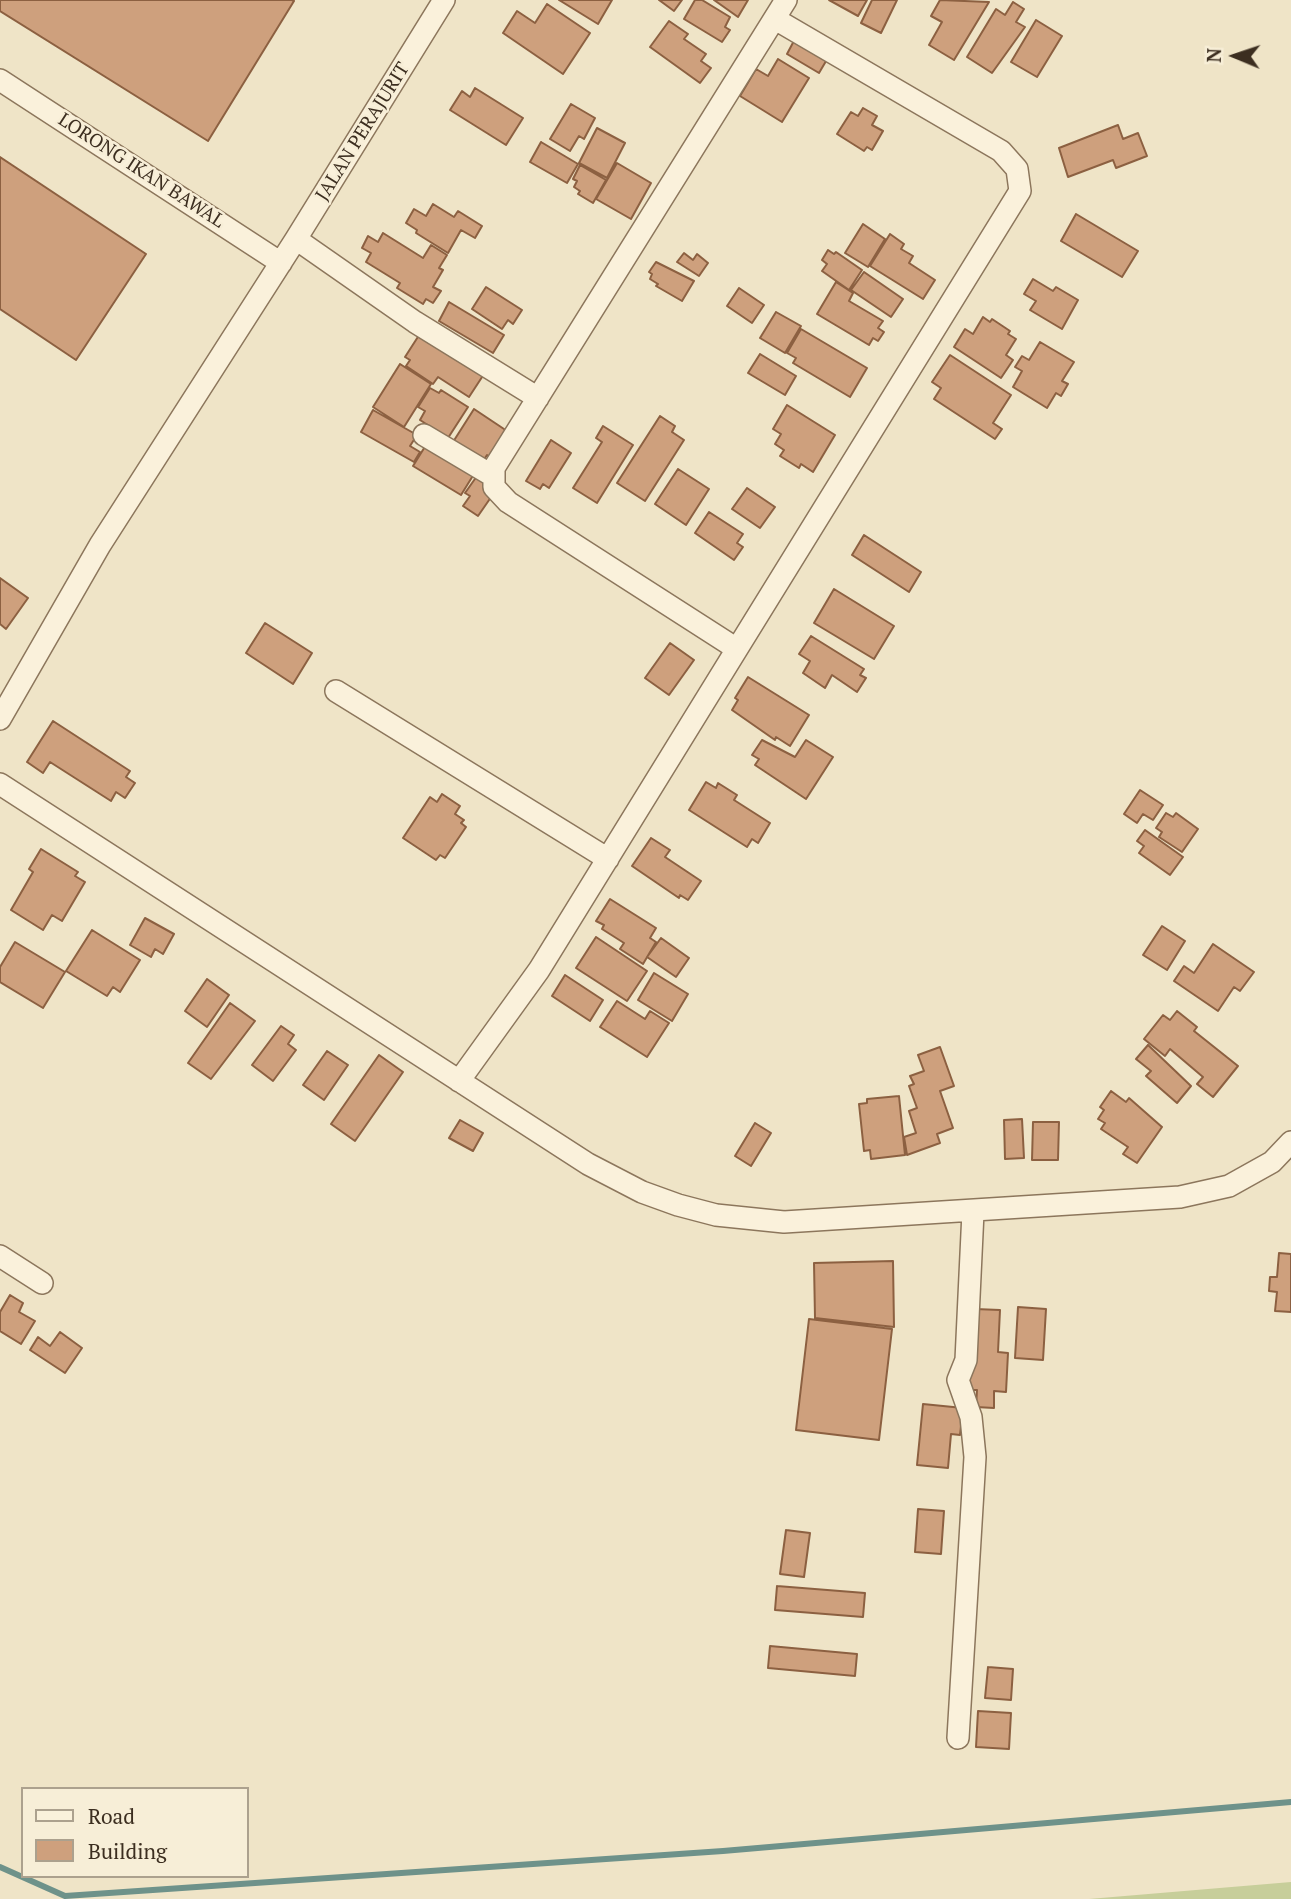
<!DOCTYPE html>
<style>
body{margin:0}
#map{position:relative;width:1291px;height:1899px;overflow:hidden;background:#efe4c7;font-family:"PT Serif",serif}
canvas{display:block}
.legend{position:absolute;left:21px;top:1787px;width:228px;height:91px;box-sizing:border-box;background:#f7eed7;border:2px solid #aca18e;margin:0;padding:9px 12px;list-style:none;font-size:21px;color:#3c2e20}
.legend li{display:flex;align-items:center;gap:14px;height:35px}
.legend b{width:35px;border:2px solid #aca18e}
.north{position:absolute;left:1200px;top:21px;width:70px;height:70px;-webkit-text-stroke:5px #f7eed7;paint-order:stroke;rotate:272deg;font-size:19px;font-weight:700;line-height:28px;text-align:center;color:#3c2e20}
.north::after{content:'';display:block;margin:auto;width:24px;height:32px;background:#3c2e20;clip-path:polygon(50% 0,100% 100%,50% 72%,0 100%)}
</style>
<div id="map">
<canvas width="1291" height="1899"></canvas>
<ul class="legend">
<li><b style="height:9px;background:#faf1db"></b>Road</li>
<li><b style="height:19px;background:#cea07d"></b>Building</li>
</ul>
<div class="north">N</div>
</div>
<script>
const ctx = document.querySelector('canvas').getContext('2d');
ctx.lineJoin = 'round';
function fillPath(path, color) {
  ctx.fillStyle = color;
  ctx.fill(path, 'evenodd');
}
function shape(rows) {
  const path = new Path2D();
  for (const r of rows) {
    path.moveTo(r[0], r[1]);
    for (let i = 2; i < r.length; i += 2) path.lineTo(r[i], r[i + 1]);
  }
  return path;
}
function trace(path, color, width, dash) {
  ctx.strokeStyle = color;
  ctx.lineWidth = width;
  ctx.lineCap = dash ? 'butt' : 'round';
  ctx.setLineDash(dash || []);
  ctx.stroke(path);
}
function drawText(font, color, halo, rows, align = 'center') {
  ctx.font = font + ' "PT Serif",serif';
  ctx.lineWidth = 5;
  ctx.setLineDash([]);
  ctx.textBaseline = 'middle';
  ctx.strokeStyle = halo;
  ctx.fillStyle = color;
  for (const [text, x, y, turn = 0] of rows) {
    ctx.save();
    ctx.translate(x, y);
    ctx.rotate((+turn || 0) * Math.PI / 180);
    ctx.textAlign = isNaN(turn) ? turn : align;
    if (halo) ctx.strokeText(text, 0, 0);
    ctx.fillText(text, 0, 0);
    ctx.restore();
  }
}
fillPath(shape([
 [1291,1882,1291,1899,1089,1899]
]), '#c7ce9a');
trace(shape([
 [0,1867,65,1896,723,1851,1291,1802]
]), '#6e928a', 6);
const building = shape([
 [0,0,292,0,294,1,208,141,0,11,0,0],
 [559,0,612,0,598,24,559,0],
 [659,0,682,0,674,11,659,0],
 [695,0,702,0,730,17,725,27,730,30,722,42,684,19,695,0],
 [714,0,748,0,738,17,714,0],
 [829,0,867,0,858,16,829,0],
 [872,0,897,0,881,33,861,23,872,0],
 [940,0,989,2,954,60,929,45,942,22,931,16,940,0],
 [1013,2,1024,9,1016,22,1025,27,992,73,967,57,996,9,1005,15,1013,2],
 [547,4,590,33,563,74,503,33,517,11,535,23,547,4],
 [1036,20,1062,36,1037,77,1011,62,1036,20],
 [669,21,688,34,684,39,706,54,701,61,711,68,700,83,650,47,669,21],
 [796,37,829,56,819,73,787,54,796,37],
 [778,59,809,78,782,122,740,96,756,69,768,76,778,59],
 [475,88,523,118,506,145,450,110,462,91,470,97,475,88],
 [571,104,595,118,584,139,579,136,570,151,550,139,571,104],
 [863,108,877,116,872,125,883,131,872,150,867,147,864,151,837,134,851,112,858,116,863,108],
 [1118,125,1123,139,1138,133,1147,156,1116,168,1113,160,1068,177,1059,148,1118,125],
 [597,128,625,143,607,178,579,163,597,128],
 [541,142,578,164,567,183,530,162,541,142],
 [0,157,146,254,76,360,0,309,0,157],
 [617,163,651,183,631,219,596,199,617,163],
 [580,165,606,180,593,203,578,194,580,191,574,187,577,181,573,179,580,165],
 [433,204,454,217,458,211,482,226,475,238,461,230,448,253,416,233,417,230,406,223,414,209,426,216,433,204],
 [1076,214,1138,251,1122,277,1061,241,1076,214],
 [863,224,885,239,868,267,845,253,863,224],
 [383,233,423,258,431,245,447,255,439,268,443,270,433,287,441,291,433,303,426,299,423,304,397,288,400,283,366,262,371,253,362,248,368,236,378,242,383,233],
 [890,234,904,244,901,249,913,256,909,263,935,280,923,299,870,266,890,234],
 [828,250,834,254,836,252,862,270,849,290,822,271,827,264,822,260,828,250],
 [684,253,693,260,697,254,708,263,699,276,677,262,684,253],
 [656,262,694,281,682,301,656,286,658,284,650,279,652,274,649,272,656,262],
 [864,272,903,299,891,317,851,290,864,272],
 [1033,279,1053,291,1056,287,1078,300,1062,329,1030,310,1036,301,1024,294,1033,279],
 [836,282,853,293,849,301,883,321,878,328,884,332,878,341,873,338,869,345,817,314,836,282],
 [486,287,522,310,513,324,508,320,502,329,472,309,486,287],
 [739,288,764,305,752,323,727,306,739,288],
 [449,302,504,335,493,353,439,321,449,302],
 [776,312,801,326,785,353,760,338,776,312],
 [983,317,990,322,992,319,1010,331,1008,334,1016,339,1006,355,1013,360,1001,378,954,347,965,329,973,334,983,317],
 [423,329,486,371,469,397,438,377,433,384,406,366,410,360,405,357,423,329],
 [801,329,867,368,850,397,793,363,796,358,787,353,801,329],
 [1040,342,1074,362,1062,381,1068,384,1061,396,1056,393,1047,408,1013,387,1022,371,1015,367,1022,356,1029,360,1040,342],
 [760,354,796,376,785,395,748,373,760,354],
 [950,355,1011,395,993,423,1002,429,995,439,934,399,941,388,932,382,950,355],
 [400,364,431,384,404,427,373,407,400,364],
 [430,388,439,393,441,390,468,407,448,438,420,420,425,411,418,407,430,388],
 [787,405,835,435,813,472,801,464,799,468,780,456,784,450,775,444,781,434,773,429,787,405],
 [474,409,513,435,496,461,487,455,483,461,453,442,474,409],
 [373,410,417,435,410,446,420,452,414,462,361,432,373,410],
 [660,416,675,426,672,432,684,440,645,501,617,483,660,416],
 [603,426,633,445,597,503,573,488,602,442,596,438,603,426],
 [551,440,571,453,549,488,543,484,540,489,526,481,551,440],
 [426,445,474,474,461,495,413,466,426,445],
 [678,469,709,489,686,525,655,504,678,469],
 [477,476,496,490,478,516,463,506,470,496,465,493,477,476],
 [747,488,775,507,760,528,732,509,747,488],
 [709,512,743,534,737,543,743,547,734,560,695,533,709,512],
 [864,535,921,572,909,592,852,555,864,535],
 [0,578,28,598,6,629,0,624,0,578],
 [834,589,894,626,874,659,814,623,834,589],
 [265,623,312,653,293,684,246,653,265,623],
 [811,636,864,669,860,675,866,678,857,692,832,675,825,688,803,673,810,661,799,654,811,636],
 [670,643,694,660,669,695,645,678,670,643],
 [748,677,809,715,790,746,776,737,775,740,732,710,738,700,735,698,748,677],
 [53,721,130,771,126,777,135,783,125,798,116,792,111,801,50,762,43,773,27,762,53,721],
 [762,740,795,757,806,740,833,757,806,799,755,765,759,759,752,755,762,740],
 [706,782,716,788,718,783,737,795,734,800,770,823,758,843,752,839,747,847,689,810,706,782],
 [1140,790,1163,805,1153,820,1143,814,1137,823,1124,814,1140,790],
 [442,794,460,806,455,814,464,820,461,823,466,827,445,858,440,855,436,860,403,838,430,797,437,802,442,794],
 [1166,813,1173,817,1176,813,1198,829,1182,852,1159,837,1162,832,1156,828,1166,813],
 [1145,830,1183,857,1170,875,1139,853,1144,846,1137,841,1145,830],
 [651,838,670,850,665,857,701,881,688,900,680,895,679,898,632,866,651,838],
 [41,849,78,872,75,876,85,882,62,921,52,915,43,930,11,910,33,872,29,869,41,849],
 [610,899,656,928,650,938,656,942,643,964,620,949,624,943,602,929,604,925,596,921,610,899],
 [145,918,174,934,163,954,155,949,151,957,130,945,145,918],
 [1162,926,1185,941,1167,970,1143,955,1162,926],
 [92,930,140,960,120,992,113,987,107,996,66,971,92,930],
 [596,937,647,971,627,1001,576,968,596,937],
 [661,938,689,958,676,977,647,957,661,938],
 [15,942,65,972,43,1008,0,982,0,967,15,942],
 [1213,944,1254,972,1240,991,1234,987,1218,1011,1174,981,1184,966,1194,973,1213,944],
 [654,973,688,994,672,1021,638,1000,654,973],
 [565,975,603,1000,590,1021,552,996,565,975],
 [207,979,229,995,207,1027,185,1011,207,979],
 [617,1001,645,1019,650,1011,669,1023,647,1057,600,1027,617,1001],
 [230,1003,255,1021,211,1079,188,1063,230,1003],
 [1177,1011,1197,1027,1194,1031,1238,1066,1213,1097,1197,1084,1203,1077,1170,1049,1165,1056,1144,1039,1163,1015,1170,1020,1177,1011],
 [281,1026,294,1035,288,1044,296,1050,273,1081,252,1065,281,1026],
 [1148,1045,1191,1086,1177,1103,1146,1076,1151,1071,1136,1059,1148,1045],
 [940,1047,954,1086,940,1091,953,1128,937,1134,940,1143,907,1155,904,1137,916,1133,909,1111,917,1108,909,1086,914,1084,910,1076,924,1071,918,1055,940,1047],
 [327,1051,348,1065,324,1100,303,1085,327,1051],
 [379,1055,403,1072,355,1141,331,1124,379,1055],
 [1111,1091,1126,1102,1129,1098,1162,1127,1137,1163,1123,1154,1128,1147,1101,1129,1105,1123,1098,1119,1104,1110,1100,1107,1111,1091],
 [899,1096,905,1155,871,1159,870,1150,864,1151,859,1104,867,1103,867,1099,899,1096],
 [1022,1119,1024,1158,1005,1159,1004,1120,1022,1119],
 [460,1120,483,1133,473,1151,449,1138,460,1120],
 [1033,1122,1059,1122,1058,1160,1032,1160,1033,1122],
 [755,1123,771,1133,751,1166,735,1156,755,1123],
 [1279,1253,1291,1254,1291,1312,1275,1311,1277,1292,1269,1291,1270,1277,1277,1277,1279,1253],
 [893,1261,894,1327,815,1318,814,1263,893,1261],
 [10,1295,23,1303,19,1312,35,1321,21,1344,0,1331,0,1312,10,1295],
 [1018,1307,1046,1309,1043,1360,1015,1358,1018,1307],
 [975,1309,1000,1310,998,1352,1008,1353,1006,1392,994,1391,994,1408,976,1407,977,1390,966,1390,975,1309],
 [809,1319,892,1329,879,1440,796,1430,809,1319],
 [60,1332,82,1348,65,1373,30,1350,38,1337,50,1346,60,1332],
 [923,1404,963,1408,960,1435,951,1434,948,1468,917,1465,923,1404],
 [918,1509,944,1511,941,1554,915,1552,918,1509],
 [786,1530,810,1533,804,1577,780,1574,786,1530],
 [777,1586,865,1593,863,1617,775,1610,777,1586],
 [770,1646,857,1654,855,1676,768,1668,770,1646],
 [988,1667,1013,1669,1011,1700,985,1698,988,1667],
 [978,1711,1011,1713,1009,1749,976,1747,978,1711]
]);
fillPath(building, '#cea07d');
trace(building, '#8c6041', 2);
const minor = shape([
 [0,80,281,263],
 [296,239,415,322,538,398],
 [424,435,493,476],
 [737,649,1020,191,1017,169,1001,151,775,19],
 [336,691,608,859],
 [0,719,100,545,296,239,444,0],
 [0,784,588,1164,642,1192,678,1205,716,1215,784,1222,1180,1197,1229,1186,1272,1162,1291,1142],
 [459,1081,539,970,737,649,508,502,494,487,494,468,786,0],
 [0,1256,42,1283],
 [958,1738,975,1457,971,1417,958,1380,966,1360,973,1212]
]);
trace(minor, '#8c765c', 24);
trace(minor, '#faf1db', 21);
drawText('19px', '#3c2e20', '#f7eed7', [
 ["JALAN PERAJURIT",363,132,-58],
 ["LORONG IKAN BAWAL",141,171,33]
]);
</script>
